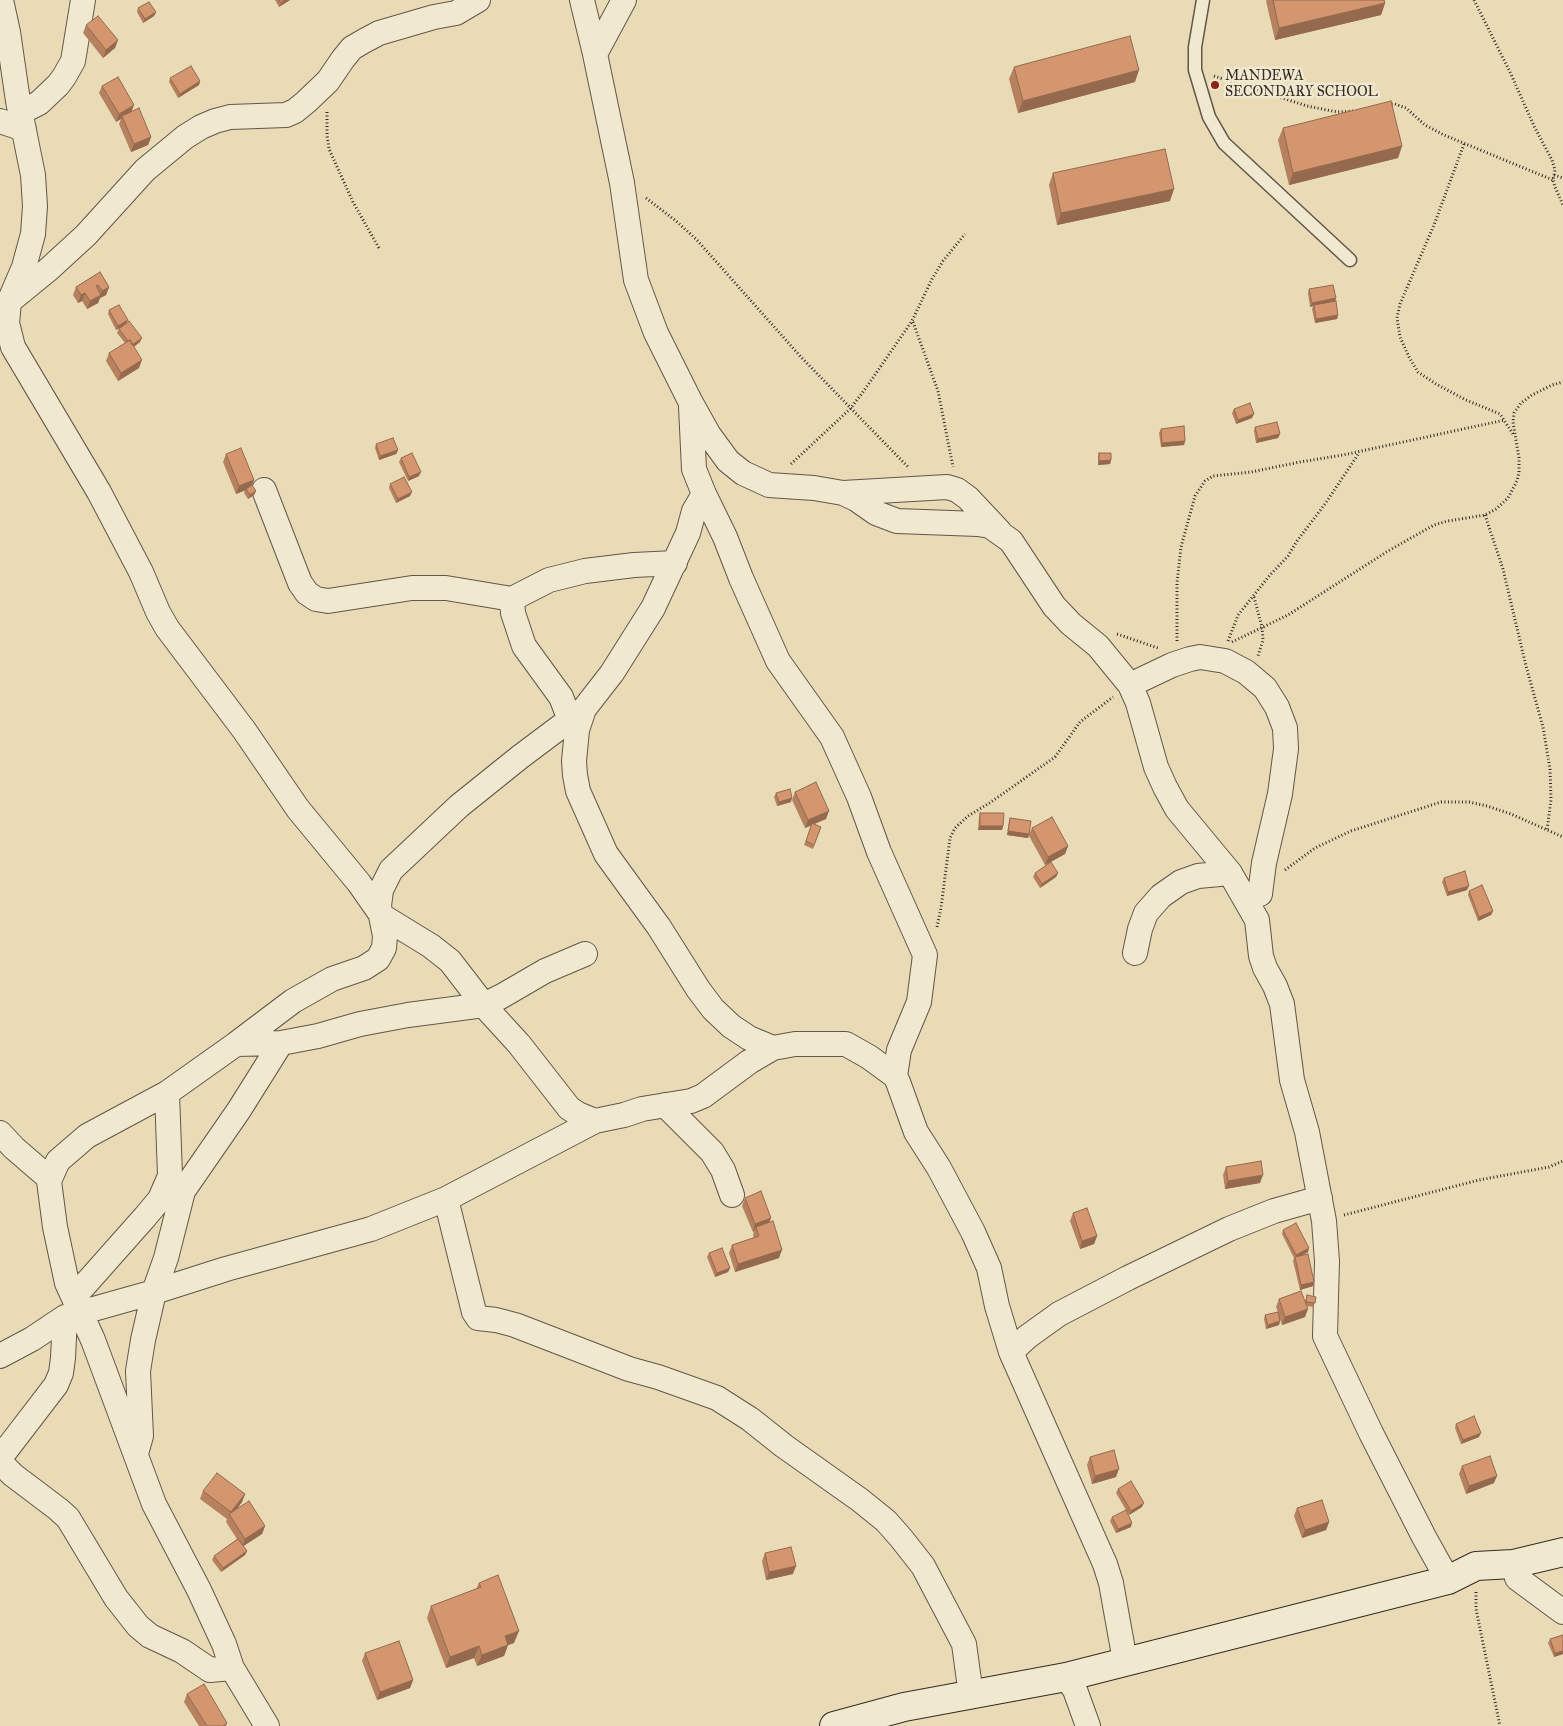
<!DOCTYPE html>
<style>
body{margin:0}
canvas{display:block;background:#eadbb7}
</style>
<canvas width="1563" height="1726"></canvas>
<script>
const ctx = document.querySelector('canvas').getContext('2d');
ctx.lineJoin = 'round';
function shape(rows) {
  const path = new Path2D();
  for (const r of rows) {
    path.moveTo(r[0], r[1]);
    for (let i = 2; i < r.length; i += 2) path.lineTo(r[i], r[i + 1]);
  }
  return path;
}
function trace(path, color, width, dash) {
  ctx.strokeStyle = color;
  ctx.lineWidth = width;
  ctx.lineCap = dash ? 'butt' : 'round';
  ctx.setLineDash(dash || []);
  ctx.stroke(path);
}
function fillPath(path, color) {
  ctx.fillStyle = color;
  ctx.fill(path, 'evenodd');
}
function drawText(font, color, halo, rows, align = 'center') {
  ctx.font = font + ' "IM FELL Great Primer",serif';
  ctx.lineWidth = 5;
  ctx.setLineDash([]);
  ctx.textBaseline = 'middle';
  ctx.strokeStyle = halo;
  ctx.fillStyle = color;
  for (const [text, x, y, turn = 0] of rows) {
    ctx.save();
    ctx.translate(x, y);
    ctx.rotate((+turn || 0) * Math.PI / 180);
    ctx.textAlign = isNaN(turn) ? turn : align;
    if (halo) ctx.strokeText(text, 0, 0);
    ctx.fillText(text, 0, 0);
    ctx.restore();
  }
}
const service = shape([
 [1203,0,1195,47,1195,70,1209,117,1224,143,1350,260]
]);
const minor = shape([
 [1,0,8,32,18,101,33,175,35,206,33,234,24,267,9,302,7,323,13,347,99,492,141,572,158,612,167,628,244,730,298,809,359,883,382,916,431,946,450,961,487,1009,519,1044,569,1108,578,1114,595,1121],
 [582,0,595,54,622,183,636,280,656,333,690,401,709,435,728,461,743,473,769,485,814,488,843,493,856,499,876,513,897,521,978,524,990,526,1011,541,1054,606,1071,624,1098,646,1130,685,1138,703,1156,767,1165,787,1177,809,1230,873,1257,920,1261,956,1265,968,1275,986,1282,1004,1292,1080,1307,1132,1324,1221,1327,1261,1325,1336,1371,1433,1424,1537,1448,1580],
 [595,54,624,0],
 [21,112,39,103,58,85,64,77,73,61,83,0],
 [0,121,24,129],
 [11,300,49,269,86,235,145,170,185,137,201,127,215,121,230,117,286,115,295,111,306,102,328,81,343,59,352,48,364,41,379,33,434,17,456,13,478,0],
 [264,490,300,583,307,593,316,599,328,601,412,588,446,588,512,599,549,580,585,571,634,565,675,563],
 [843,493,947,487,957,490,968,498,999,531],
 [704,494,725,537,741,578,778,661,832,737,859,797,879,852,925,955,919,1002,899,1050,895,1076],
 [512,599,513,613,524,646,561,697,570,720],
 [1130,685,1172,665,1190,659,1200,657,1225,661,1246,672,1265,688,1277,707,1285,728,1286,749,1280,794,1264,863,1260,894],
 [584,709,577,730,574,761,575,775,578,791,606,854,659,927,698,989,713,1009,731,1026,749,1038,773,1048],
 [1135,953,1140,929,1146,913,1161,896,1181,882,1198,876,1230,873],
 [236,1044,281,1043,318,1036,360,1024,408,1015,484,1005,502,996,545,971,585,954],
 [665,1105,712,1152,723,1170,732,1195],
 [0,1133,14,1148,50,1179],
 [446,1199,474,1312,478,1318,496,1320,515,1325,629,1369,658,1377,717,1398,750,1419,784,1446,860,1500,886,1521,901,1538,923,1566,964,1644,971,1695],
 [170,1200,183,1191,239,1110,281,1043],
 [74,1297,145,1217,160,1199,170,1176,167,1093],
 [1011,1352,1027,1337,1059,1314,1128,1278,1229,1229,1274,1211,1320,1198],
 [0,1356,32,1339,65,1317,154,1292,226,1269,371,1229,446,1199,595,1121,624,1115,642,1109,691,1101,703,1096,749,1062,773,1048,795,1044,846,1044,869,1057,895,1076,898,1082,916,1132,939,1168,973,1232,989,1268,997,1306,1011,1352,1105,1564,1111,1583,1125,1661],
 [137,1450,141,1436,138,1371,143,1340,154,1292,166,1258,183,1191],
 [0,1458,56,1385,61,1373,63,1358,65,1317],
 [0,1462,13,1475,58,1509,68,1518,116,1598,138,1626,150,1636,182,1651,210,1670,232,1668,267,1726],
 [1513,1564,1517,1578,1563,1612],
 [232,1668,224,1644,199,1590,154,1504,93,1340,67,1283,55,1227,49,1181,58,1161,87,1136,167,1093,236,1044,293,1001,332,979,364,968,378,959,384,948,385,936,379,906,381,890,391,870,459,806,520,757,584,709,612,673,653,608,688,533,694,511,704,494,694,469,691,407],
 [1066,1677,1075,1690,1088,1726]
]);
const secondary = shape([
 [834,1726,904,1707,1066,1677,1448,1580,1476,1566,1513,1564,1563,1552]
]);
trace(service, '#625649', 15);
trace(minor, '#625649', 26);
trace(secondary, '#352924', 30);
trace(shape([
 [1474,0,1510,72,1534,126,1552,160,1555,170,1553,180,1555,187,1563,205],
 [1214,76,1307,106,1337,112,1353,111],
 [1388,104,1395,104,1406,108,1425,125,1444,135,1553,180],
 [327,112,327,135,329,149,353,202,380,250],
 [1464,144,1434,225,1400,304,1397,318,1400,337,1409,357,1418,372,1436,384,1466,400,1500,414,1513,434],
 [1554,175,1563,178],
 [646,198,676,221,696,239,801,357,908,467],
 [913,322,938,391,953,467],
 [791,464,850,409,863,392,912,321,932,279,943,261,965,234],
 [1485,515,1503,569,1526,666,1543,727,1550,769,1551,800,1547,830],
 [1254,597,1262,627,1263,640,1258,656],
 [1117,634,1158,648],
 [1177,641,1177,583,1181,547,1195,496,1205,481,1213,476,1251,472,1300,462,1343,455,1505,420],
 [1228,641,1238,615,1270,575,1288,556,1297,541,1325,504,1359,453],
 [1232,642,1288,615,1388,551,1434,525,1448,521,1485,515,1496,509,1508,498,1517,481,1519,472,1519,458,1513,422,1514,413,1521,403,1532,395,1552,385,1563,382],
 [1285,870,1315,848,1351,831,1441,802,1469,802,1487,806,1511,814,1563,837],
 [937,927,941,908,950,838,955,828,968,816,991,802,1055,757,1080,722,1113,697],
 [1344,1215,1479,1180,1549,1167,1563,1161],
 [1476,1592,1476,1609,1500,1726]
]), '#352924', 3, [1, 2.5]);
trace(service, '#f1e8d0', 12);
trace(minor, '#f1e8d0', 24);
trace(secondary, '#f1e8d0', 28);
fillPath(shape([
 [275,0,290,0,279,7],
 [1267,0,1384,0,1385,3,1381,15,1275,40,1266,1],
 [138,8,156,12,154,16,143,23,137,12],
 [86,25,118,40,115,48,103,58,83,33],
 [1014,67,1135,82,1018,113,1009,79],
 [170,78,200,81,199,85,178,98,169,82],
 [102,86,132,112,151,137,148,145,131,152,119,124,121,119,116,122,99,93],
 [1283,128,1402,146,1398,158,1289,185,1278,140],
 [1053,173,1170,201,1057,225,1049,185],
 [100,272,109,287,106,295,100,298,98,303,87,309,82,301,78,303,73,295,76,287],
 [1309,289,1336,298,1335,301,1338,315,1337,319,1315,323,1312,309,1313,306,1310,307,1308,293],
 [109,310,127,323,140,342,134,347,139,368,118,381,106,361,109,353,125,343,117,333,119,329,120,328,116,330,108,314],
 [1234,409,1252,418,1236,424,1232,413],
 [1255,427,1280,434,1278,438,1256,443,1254,431],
 [1161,429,1185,441,1184,445,1161,447,1159,433],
 [376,444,398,450,396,454,379,460,375,448],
 [1099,453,1111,460,1110,464,1098,465,1098,457],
 [226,454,256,491,254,495,248,499,244,493,245,490,236,494,223,462],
 [401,458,419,476,408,481,399,462],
 [390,484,410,496,396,503,389,488],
 [795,792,826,819,814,824,821,827,813,849,804,845,812,825,805,828,792,800],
 [776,793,791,802,777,806,774,797],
 [980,813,1003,826,1002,830,978,830,979,817],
 [1010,818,1029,834,1032,828,1068,846,1065,854,1045,865,1029,836,1028,838,1007,835,1009,822],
 [1035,873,1058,873,1056,877,1040,888,1033,877],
 [1444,878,1467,890,1447,896,1442,882],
 [1469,891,1493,911,1491,915,1478,921,1468,895],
 [1226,1167,1260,1183,1225,1189,1223,1175],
 [745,1198,769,1222,779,1258,735,1272,729,1253,732,1245,754,1238,753,1235,754,1231,753,1232,742,1206],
 [1073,1213,1097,1236,1094,1244,1080,1249,1070,1221],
 [1283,1230,1308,1252,1301,1256,1314,1282,1313,1286,1300,1290,1293,1261,1294,1258,1282,1234],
 [709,1253,730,1268,728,1272,715,1277,707,1257],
 [1307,1295,1315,1303,1313,1307,1307,1306,1305,1317,1282,1325,1280,1319,1279,1325,1266,1329,1264,1319,1265,1315,1278,1312,1276,1307,1279,1299,1305,1301],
 [1456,1424,1479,1437,1461,1444,1455,1428],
 [1090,1457,1116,1477,1092,1484,1087,1465],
 [1462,1466,1494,1483,1466,1494,1459,1474],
 [1118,1489,1142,1507,1129,1515,1116,1493],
 [203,1491,245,1494,242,1502,236,1510,265,1526,262,1534,243,1546,247,1551,245,1555,221,1572,212,1560,214,1556,237,1539,226,1522,227,1519,200,1499],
 [1297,1508,1329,1522,1326,1530,1302,1538,1294,1516],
 [1112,1517,1131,1527,1116,1533,1110,1521],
 [765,1553,793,1574,766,1580,762,1561],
 [479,1583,514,1643,508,1645,504,1656,477,1666,474,1658,446,1668,427,1618,431,1606,476,1589],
 [1563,1635,1563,1654,1554,1657,1548,1643,1550,1639],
 [365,1653,413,1680,410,1688,377,1700,362,1661],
 [187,1694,227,1723,226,1726,199,1726,184,1702]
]), '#b6815f');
fillPath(shape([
 [285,0,290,0,279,7,281,3],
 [1385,3,1381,15,1275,40,1279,28],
 [156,12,154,16,143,23,145,19],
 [118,40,115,48,103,58,106,50],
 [1139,70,1135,82,1018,113,1023,101],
 [200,81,199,85,178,98,180,94],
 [134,105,131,113,122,116,121,119,116,122,119,114],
 [151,137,148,145,131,152,134,144],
 [1402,146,1398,158,1289,185,1293,173],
 [1174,189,1170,201,1057,225,1061,213],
 [109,287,106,295,100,298,98,303,87,309,90,301,100,296,102,291],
 [85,293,82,301,78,303,81,295],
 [1336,298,1335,302,1314,305,1313,306,1310,307,1312,303],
 [1338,315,1337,319,1315,323,1316,319],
 [128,320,126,324,116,330,118,326],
 [142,338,140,342,129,350,131,346],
 [142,360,139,368,118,381,121,373],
 [1254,414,1252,418,1236,424,1238,420],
 [1280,434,1278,438,1256,443,1258,439],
 [1185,441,1184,445,1161,447,1162,443],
 [398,450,396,454,379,460,380,456],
 [1111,460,1110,464,1098,465,1099,461],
 [421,472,419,476,408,481,409,477],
 [254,480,251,488,236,494,239,486],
 [256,491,254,495,248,499,250,495],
 [412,492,410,496,396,503,398,499],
 [792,798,791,802,777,806,779,802],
 [829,811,826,819,805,828,808,820],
 [980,826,1003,826,1002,830,978,830],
 [1008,831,1029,834,1028,838,1007,835],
 [1068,846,1065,854,1045,865,1048,857],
 [1058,873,1056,877,1040,888,1042,884],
 [1469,886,1467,890,1447,896,1448,892],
 [1493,911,1491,915,1478,921,1479,917],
 [1263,1175,1260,1183,1225,1189,1228,1181],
 [771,1218,768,1226,756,1227,754,1231,753,1232,755,1224],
 [1097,1236,1094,1244,1080,1249,1082,1241],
 [1309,1248,1308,1252,1295,1259,1296,1255],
 [782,1250,779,1258,735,1272,738,1264],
 [730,1268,728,1272,715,1277,717,1273],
 [1314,1282,1313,1286,1300,1290,1301,1285],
 [1308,1309,1305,1317,1282,1325,1285,1317],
 [1280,1321,1279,1325,1266,1329,1268,1325],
 [1481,1433,1479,1437,1461,1444,1463,1440],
 [1119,1469,1116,1477,1092,1484,1095,1476],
 [1497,1476,1494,1483,1466,1494,1469,1486],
 [245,1494,242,1502,231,1517,230,1516,231,1512],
 [1144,1503,1142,1507,1129,1515,1131,1511],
 [1329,1522,1326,1530,1302,1538,1305,1530],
 [1132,1523,1131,1527,1116,1533,1118,1529],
 [265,1526,262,1534,242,1547,245,1539],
 [247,1551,245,1555,221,1572,223,1568],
 [796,1566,793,1574,766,1580,769,1572],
 [519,1631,514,1643,508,1645,504,1656,477,1666,482,1655,505,1636],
 [479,1646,474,1658,446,1668,450,1657],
 [1563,1651,1563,1654,1554,1657,1555,1653],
 [413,1680,410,1688,377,1700,380,1692]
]), '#94694e');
const building = shape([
 [279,0,285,0,281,3,279,0],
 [1273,0,1384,0,1385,3,1279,28,1273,0],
 [149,2,156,12,145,19,138,8,149,2],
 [98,16,118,40,106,50,86,25,98,16],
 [1130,36,1139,70,1023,101,1014,67,1130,36],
 [191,66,200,81,180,94,170,78,191,66],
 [118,77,134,105,119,114,102,86,118,77],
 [1391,101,1402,146,1293,173,1283,128,1391,101],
 [139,108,151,137,134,144,122,116,139,108],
 [1165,149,1174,189,1061,213,1053,173,1165,149],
 [100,272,109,287,102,291,98,285,96,286,101,295,90,301,85,293,81,295,76,287,100,272],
 [1333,285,1336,298,1312,303,1309,289,1333,285],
 [1336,301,1338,315,1316,319,1314,305,1336,301],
 [119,305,128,320,118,326,109,310,119,305],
 [129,321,142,338,132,345,130,340,128,341,119,329,129,321],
 [130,340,142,360,121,373,109,353,130,340],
 [1250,403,1254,414,1238,420,1234,409,1250,403],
 [1277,422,1280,434,1258,439,1255,427,1277,422],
 [1184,426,1185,441,1162,443,1161,429,1184,426],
 [393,438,398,450,380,456,376,444,393,438],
 [241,448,254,480,239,486,226,454,241,448],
 [412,453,421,472,409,477,401,458,412,453],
 [1099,453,1111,453,1111,460,1099,461,1099,453],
 [404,477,412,492,398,499,390,484,404,477],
 [252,485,256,491,250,495,246,489,252,485],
 [816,782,829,811,808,820,795,792,816,782],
 [790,789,792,798,779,802,776,793,790,789],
 [980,813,1004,813,1003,826,980,826,980,813],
 [1052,817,1068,846,1048,857,1032,828,1052,817],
 [1010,818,1031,821,1029,834,1008,831,1010,818],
 [812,823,821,827,814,845,806,841,812,823],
 [1051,862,1058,873,1042,884,1035,873,1051,862],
 [1465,871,1469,886,1448,892,1444,878,1465,871],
 [1482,885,1493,911,1479,917,1469,891,1482,885],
 [1261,1161,1263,1175,1228,1181,1226,1167,1261,1161],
 [761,1191,771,1218,755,1224,745,1198,761,1191],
 [1087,1208,1097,1236,1082,1241,1073,1213,1087,1208],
 [773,1221,782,1250,738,1264,732,1245,759,1236,756,1227,773,1221],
 [1296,1223,1309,1248,1296,1255,1283,1230,1296,1223],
 [722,1248,730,1268,717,1273,709,1253,722,1248],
 [1308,1254,1314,1282,1301,1285,1295,1257,1308,1254],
 [1301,1291,1308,1309,1285,1317,1279,1299,1301,1291],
 [1307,1295,1316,1297,1315,1303,1306,1302,1307,1295],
 [1278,1312,1280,1321,1268,1325,1265,1315,1278,1312],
 [1474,1416,1481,1433,1463,1440,1456,1424,1474,1416],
 [1114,1450,1119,1469,1095,1476,1090,1457,1114,1450],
 [1490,1456,1497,1476,1469,1486,1462,1466,1490,1456],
 [217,1473,245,1494,231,1512,203,1491,217,1473],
 [1131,1481,1144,1503,1131,1511,1118,1489,1131,1481],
 [1322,1500,1329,1522,1305,1530,1297,1508,1322,1500],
 [249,1501,265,1526,245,1539,229,1514,249,1501],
 [1126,1510,1132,1523,1118,1529,1112,1517,1126,1510],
 [238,1539,247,1551,223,1568,214,1556,238,1539],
 [791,1547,796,1566,769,1572,765,1553,791,1547],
 [498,1575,519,1631,505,1636,508,1645,482,1655,479,1646,450,1657,431,1606,481,1587,479,1583,498,1575],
 [1563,1635,1563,1651,1555,1653,1550,1639,1563,1635],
 [399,1641,413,1680,380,1692,365,1653,399,1641],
 [204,1684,227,1723,223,1726,207,1726,187,1694,204,1684]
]);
fillPath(building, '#d4966f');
trace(building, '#94694e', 1);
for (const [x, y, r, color] of [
 [1215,85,5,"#8f2418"]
]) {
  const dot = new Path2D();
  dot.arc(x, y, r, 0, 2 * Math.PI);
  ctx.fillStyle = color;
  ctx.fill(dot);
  trace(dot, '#f1e8d0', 2);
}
drawText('14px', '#352924', '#f1e8d0', [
 ["MANDEWA",1225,77],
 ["SECONDARY SCHOOL",1225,93]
], 'left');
</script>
